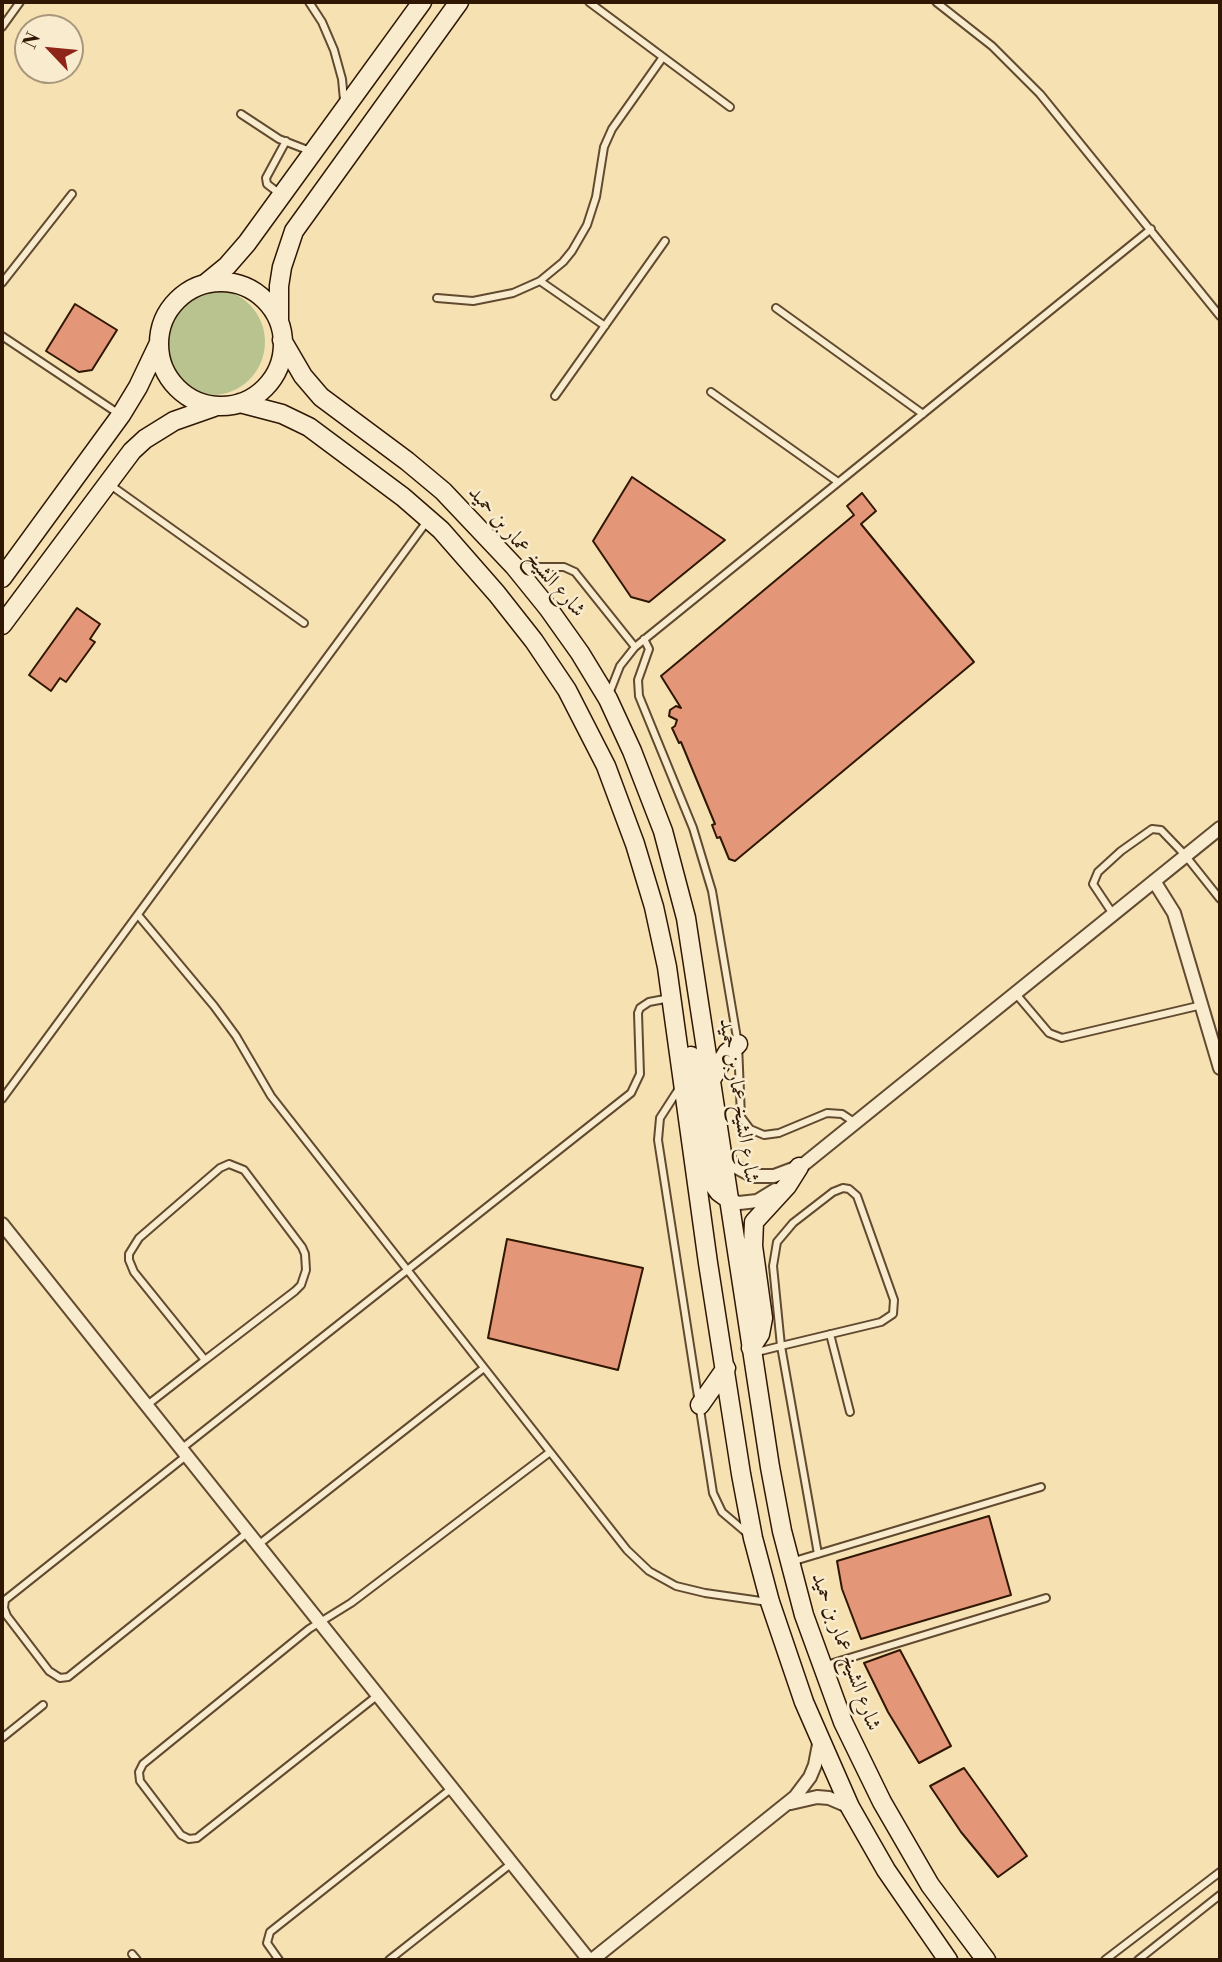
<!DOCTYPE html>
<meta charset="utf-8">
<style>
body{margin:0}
#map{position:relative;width:1222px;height:1962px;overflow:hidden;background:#f6e1b3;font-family:"Libre Bodoni",serif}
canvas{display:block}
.frame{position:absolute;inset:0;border:4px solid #2f1703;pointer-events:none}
.north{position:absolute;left:14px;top:14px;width:70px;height:70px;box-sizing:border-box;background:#f9ecce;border:2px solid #a8977d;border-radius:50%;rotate:296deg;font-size:19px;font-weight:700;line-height:28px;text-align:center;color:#2f1703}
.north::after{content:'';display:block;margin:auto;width:24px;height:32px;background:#8f2418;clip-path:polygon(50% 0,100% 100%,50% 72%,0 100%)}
</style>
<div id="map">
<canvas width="1222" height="1962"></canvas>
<div class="frame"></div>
<div class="north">N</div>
</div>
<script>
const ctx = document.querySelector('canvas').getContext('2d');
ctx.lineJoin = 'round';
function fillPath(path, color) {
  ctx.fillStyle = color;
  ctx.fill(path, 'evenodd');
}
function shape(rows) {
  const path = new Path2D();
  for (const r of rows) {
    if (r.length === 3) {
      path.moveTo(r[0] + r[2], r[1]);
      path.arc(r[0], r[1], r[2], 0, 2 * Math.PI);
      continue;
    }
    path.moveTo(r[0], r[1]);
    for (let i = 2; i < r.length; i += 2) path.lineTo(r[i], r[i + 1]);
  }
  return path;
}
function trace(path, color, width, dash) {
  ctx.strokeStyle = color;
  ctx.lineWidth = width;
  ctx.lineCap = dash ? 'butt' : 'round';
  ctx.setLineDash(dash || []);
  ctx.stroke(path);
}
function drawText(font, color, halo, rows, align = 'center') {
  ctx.font = font + ' "Libre Bodoni",Amiri,serif';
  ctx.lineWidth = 5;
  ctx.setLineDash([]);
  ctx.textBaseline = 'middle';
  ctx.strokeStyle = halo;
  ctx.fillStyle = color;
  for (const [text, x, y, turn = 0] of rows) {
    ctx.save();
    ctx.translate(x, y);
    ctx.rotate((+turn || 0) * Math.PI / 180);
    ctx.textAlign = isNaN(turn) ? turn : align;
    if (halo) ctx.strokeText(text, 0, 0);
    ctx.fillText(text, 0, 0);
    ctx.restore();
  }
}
fillPath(shape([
 [212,342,53]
]), '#b8c390');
const building = shape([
 [75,304,117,330,92,370,79,372,46,351,75,304],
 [632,477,725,540,649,602,631,597,593,541,632,477],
 [862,493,876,511,861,524,974,662,735,861,729,859,720,837,717,838,712,825,715,824,681,742,679,743,672,728,675,726,677,720,669,716,670,710,676,706,681,708,661,676,854,515,847,506,862,493],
 [77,608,100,624,90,639,95,642,66,682,60,678,51,691,29,675,77,608],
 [507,1239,643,1268,618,1370,488,1338,507,1239],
 [989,1516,1011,1595,861,1639,842,1589,837,1561,989,1516],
 [900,1650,951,1746,919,1763,888,1712,864,1663,900,1650],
 [964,1768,1027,1856,998,1877,961,1832,930,1786,964,1768]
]);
fillPath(building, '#e39678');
trace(building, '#2f1703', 2);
const lane = shape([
 [309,2,322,22,334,50,342,79,344,100],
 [589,2,730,107],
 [936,2,992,46,1040,94,1220,316],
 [2,27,20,2],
 [241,114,279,139,310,151],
 [280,194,267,184,266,178,286,141],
 [540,281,605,326],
 [2,283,72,194],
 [437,298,473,301,513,293,540,281,563,262,572,251,587,225,596,197,604,147,612,129,663,57],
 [776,308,923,414],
 [2,336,119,414],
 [711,392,838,482],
 [555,396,665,241],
 [109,484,304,623],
 [520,567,564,567,575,572,635,647],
 [644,639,649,649,638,680,639,696,693,828,712,891,738,1044,741,1117,750,1129,764,1135,779,1133,827,1113,842,1114,854,1122],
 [609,694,620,666,635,647,1151,229],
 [1113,914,1093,884,1098,872,1121,851,1152,829,1161,830,1185,855,1220,899],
 [138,915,214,1006,236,1036,271,1096,627,1550,649,1571,676,1586,705,1593,768,1602],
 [1016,994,1049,1033,1062,1038,1202,1005],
 [680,1087,660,1118,658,1140,713,1493,722,1512,748,1534],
 [2,1099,428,520],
 [229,1164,244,1170,302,1247,305,1254,306,1270,301,1285,295,1291,205,1360,134,1272,129,1260,129,1254,139,1238,220,1168,229,1164],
 [843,1188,849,1189,857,1196,894,1300,893,1314,881,1322,781,1346,773,1266,777,1242,793,1223,833,1192,843,1188],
 [830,1334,850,1412],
 [753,1353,781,1346,818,1554],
 [146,1406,205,1360],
 [181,1449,631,1093,640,1074,638,1013,640,1008,649,1002,670,998],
 [186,1456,5,1600,4,1608,7,1616,49,1671,60,1678,68,1677,247,1533],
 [258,1545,484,1368],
 [791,1562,1041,1487],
 [823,1666,1046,1598],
 [378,1695,197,1838,189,1839,181,1835,140,1781,139,1772,143,1764,309,1629,351,1603,550,1452],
 [2,1738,43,1705],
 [132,1954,137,1960],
 [279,1960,267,1943,270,1932,452,1788],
 [389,1960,512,1863],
 [1105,1960,1220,1872],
 [1138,1960,1220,1895]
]);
const street = shape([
 [1154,881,1174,913,1220,1068],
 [723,1152,736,1167,753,1176,774,1176,798,1167],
 [793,1173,1220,828],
 [730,1200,739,1203,757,1201,775,1190],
 [2,1224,589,1960],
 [791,1803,817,1797,829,1798,850,1807],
 [592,1960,795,1797,810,1777,815,1765,820,1739]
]);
const secondary = shape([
 [221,344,62],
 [205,284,227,266,247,243,422,2],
 [279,321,279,286,282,267,294,231,459,2],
 [282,340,303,376,321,397,407,461,443,491,514,566,548,608,580,653,608,699,632,751,663,831,686,918,770,1467,782,1531,804,1615,843,1722,882,1802,930,1885,986,1960],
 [240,403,282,414,309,427,403,497,441,530,497,594,534,641,567,690,606,766,635,844,654,907,667,967,708,1263,741,1474,753,1538,770,1602,804,1702,850,1807,886,1870,948,1960],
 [2,578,121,415,138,387,159,343],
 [2,625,132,451,145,439,174,421,214,407],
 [691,1056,711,1181,719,1192,730,1200],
 [711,1080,727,1053,738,1044],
 [751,1348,760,1334,763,1318,753,1246,754,1222,787,1186,799,1167],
 [700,1405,726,1368]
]);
trace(lane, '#614a2f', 10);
trace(street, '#614a2f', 16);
trace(secondary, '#2f1703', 21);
trace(lane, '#f9ecce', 6);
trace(street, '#f9ecce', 12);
trace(secondary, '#f9ecce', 18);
drawText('21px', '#2f1703', '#f9ecce', [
 ["شارع الشيخ عمار بن حميد",526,552,49],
 ["شارع الشيخ عمار بن حميد",738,1101,81],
 ["شارع الشيخ عمار بن حميد",845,1652,70]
]);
</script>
